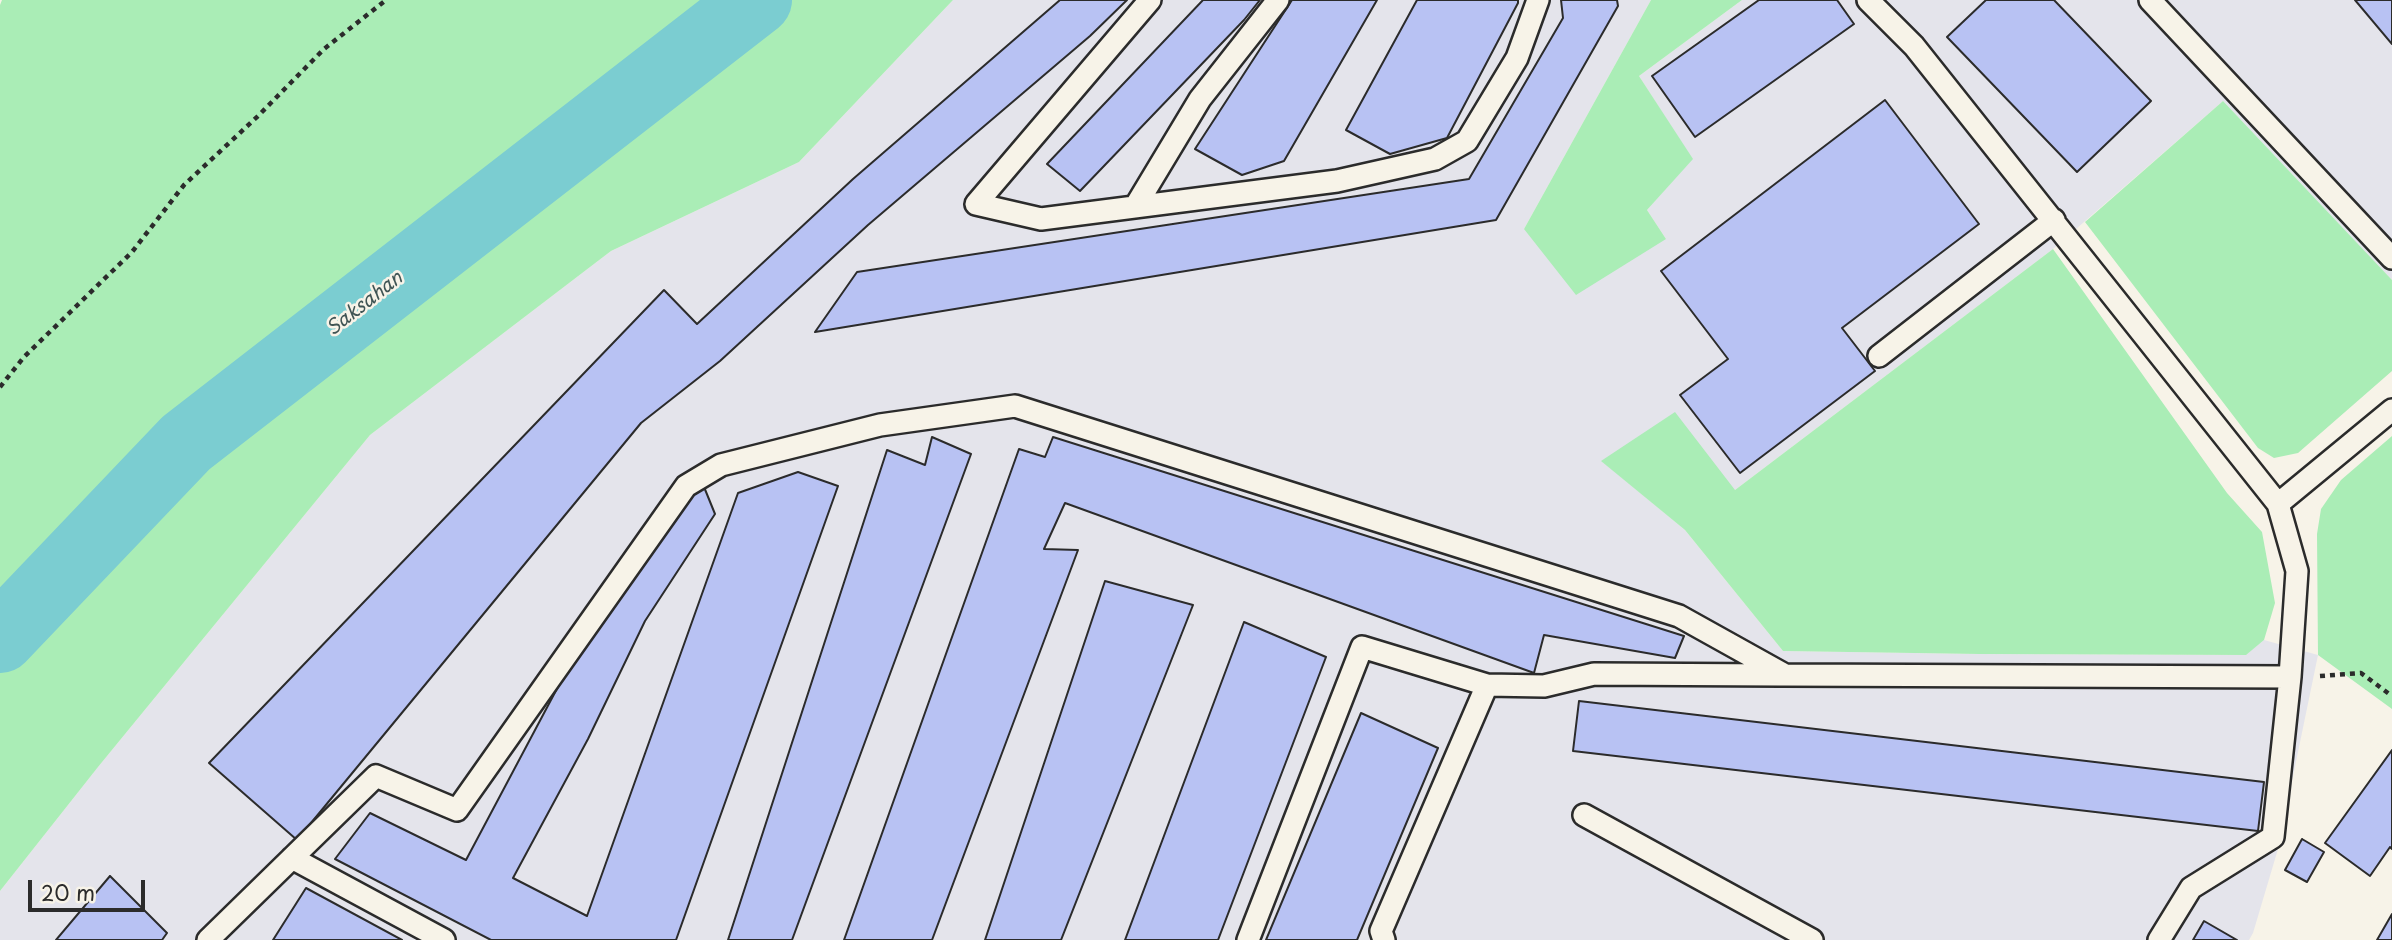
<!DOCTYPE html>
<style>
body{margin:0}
#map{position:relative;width:2392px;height:940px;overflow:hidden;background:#f7f3e8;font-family:"Playpen Sans",sans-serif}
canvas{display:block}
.scale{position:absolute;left:28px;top:880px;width:117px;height:32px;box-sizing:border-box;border:4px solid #2b2b2b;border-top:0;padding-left:9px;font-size:21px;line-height:24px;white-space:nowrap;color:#2b2b2b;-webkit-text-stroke:5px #f7f3e8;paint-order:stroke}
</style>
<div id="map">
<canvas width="2392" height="940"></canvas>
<div class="scale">20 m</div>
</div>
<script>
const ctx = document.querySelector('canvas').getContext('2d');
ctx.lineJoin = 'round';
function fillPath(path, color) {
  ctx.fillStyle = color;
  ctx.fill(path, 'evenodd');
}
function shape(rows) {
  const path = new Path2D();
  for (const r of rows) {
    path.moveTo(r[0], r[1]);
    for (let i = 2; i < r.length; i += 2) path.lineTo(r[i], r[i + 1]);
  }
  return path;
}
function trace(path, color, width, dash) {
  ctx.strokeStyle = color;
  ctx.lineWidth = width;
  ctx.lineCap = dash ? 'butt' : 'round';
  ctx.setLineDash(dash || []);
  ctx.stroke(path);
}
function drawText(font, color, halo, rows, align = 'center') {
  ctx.font = font + ' "Playpen Sans",sans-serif';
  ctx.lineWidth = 5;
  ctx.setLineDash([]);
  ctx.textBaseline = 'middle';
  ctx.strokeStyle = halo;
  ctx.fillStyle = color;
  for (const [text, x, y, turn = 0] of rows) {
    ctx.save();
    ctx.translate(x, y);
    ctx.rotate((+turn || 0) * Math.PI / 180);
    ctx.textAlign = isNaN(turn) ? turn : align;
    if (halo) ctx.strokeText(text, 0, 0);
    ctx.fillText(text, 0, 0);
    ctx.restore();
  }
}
fillPath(shape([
 [953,0,1651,0,1524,229,1666,239,1647,210,1692,159,1639,76,1742,0,2392,0,2392,280,2223,101,2053,249,1735,490,1602,461,1685,530,1783,651,1979,654,2245,655,2264,640,2318,655,2278,849,2253,933,2249,940,0,940,0,891,98,767,370,435,611,251,799,162]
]), '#e4e4eb');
fillPath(shape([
 [2,0,953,0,799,162,611,251,370,435,98,767,0,891,0,5],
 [1651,0,1742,0,1639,76,1693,159,1647,210,1666,239,1576,295,1524,229],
 [2223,101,2392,280,2392,371,2298,453,2274,458,2258,448,2085,222],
 [2053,249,2227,493,2262,532,2275,603,2264,640,2246,655,1979,654,1783,651,1685,530,1601,461,1675,412,1735,490],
 [2392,436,2392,709,2318,655,2317,534,2321,509,2341,480]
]), '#aaedb6');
trace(shape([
 [0,638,186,443,757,0]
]), '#7bcdd1', 70);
const building = shape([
 [1060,0,1127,0,1090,36,868,225,720,361,641,423,297,840,209,763,664,290,697,324,853,179,1060,0],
 [1203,0,1260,0,1244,20,1080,191,1047,164,1203,0],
 [1292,0,1377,0,1284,161,1242,175,1195,149,1292,0],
 [1417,0,1518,0,1518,3,1447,138,1390,154,1346,130,1417,0],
 [1561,0,1617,0,1618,6,1496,220,815,332,857,272,1469,179,1563,18,1561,0],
 [1759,0,1837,0,1854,24,1695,137,1652,76,1759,0],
 [1986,0,2054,0,2151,101,2077,172,1947,37,1986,0],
 [2355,0,2392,0,2392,44,2355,0],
 [1885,100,1979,224,1842,328,1875,371,1740,473,1680,395,1728,359,1661,271,1885,100],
 [932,437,971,454,792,940,728,940,887,450,925,465,932,437],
 [1053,437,1684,636,1675,658,1544,635,1534,673,1065,503,1044,549,1078,550,932,940,844,940,1019,449,1045,457,1053,437],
 [798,472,838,486,676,940,491,940,335,859,370,813,466,860,586,634,702,482,715,514,645,621,588,739,513,878,587,916,738,493,798,472],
 [1105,581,1193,605,1061,940,985,940,1105,581],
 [1244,622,1326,657,1218,940,1125,940,1244,622],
 [1579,701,2264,782,2258,831,1573,751,1579,701],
 [1361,713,1438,748,1357,940,1266,940,1361,713],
 [2392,750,2392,849,2390,847,2370,876,2325,843,2392,750],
 [2302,839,2324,852,2307,882,2285,870,2302,839],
 [110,876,167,933,162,940,56,940,110,876],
 [306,888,402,940,273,940,306,888],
 [2392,914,2392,940,2377,940,2392,914],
 [2204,921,2237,940,2193,940,2204,921]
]);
fillPath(building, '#b8c2f3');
trace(building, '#2b2b2b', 2);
const service = shape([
 [1150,0,976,204,1041,219,1337,181,1435,159,1467,141,1517,58,1538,0],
 [1868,0,1914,46,2278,504,2392,410],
 [2150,0,2392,258],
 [1135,207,1200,99,1278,0],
 [1879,356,2054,220],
 [1584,815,1812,940],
 [292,858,444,940],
 [208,940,376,776,457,810,686,486,721,465,880,425,1015,406,1679,616,1785,675,2290,677,2297,571,2278,504],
 [1248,940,1362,647,1487,685,1544,686,1594,674,1781,675],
 [1384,940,1381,931,1487,685],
 [2159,940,2191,888,2273,837,2290,677]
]);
trace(service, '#2b2b2b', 26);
trace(shape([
 [0,387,24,357,132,252,184,185,258,116,324,49,386,0],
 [2320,676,2361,673,2392,696]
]), '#2b2b2b', 4.5, [5, 5]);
trace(service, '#f7f3e8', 21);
drawText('italic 19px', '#3f5454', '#f7f3e8', [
 ["Saksahan",365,304,-38]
]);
</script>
